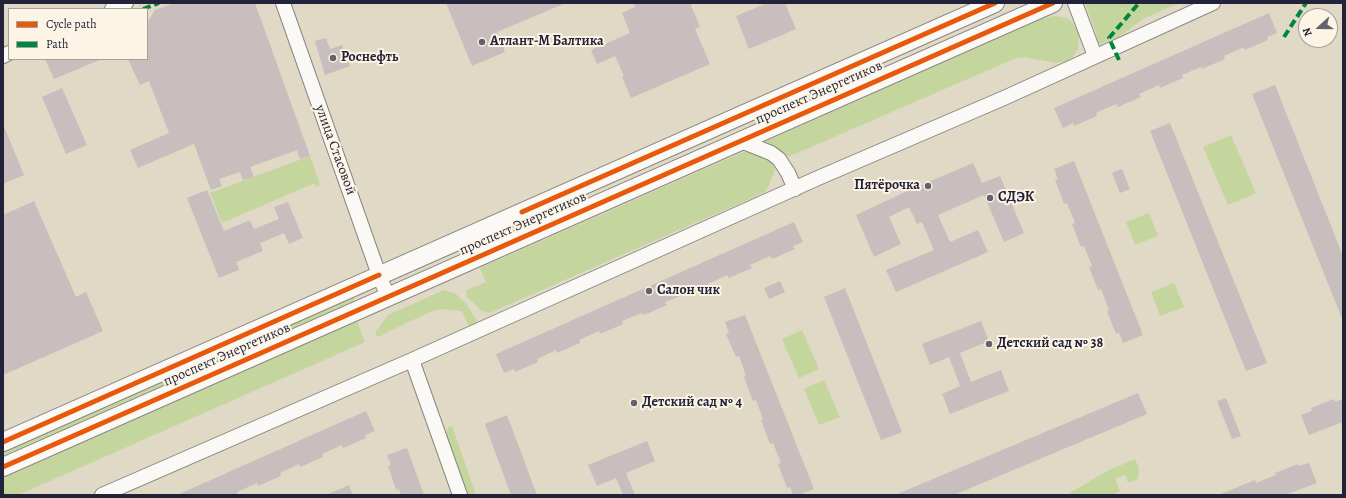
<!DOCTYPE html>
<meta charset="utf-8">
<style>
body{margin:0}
#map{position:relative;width:1346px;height:498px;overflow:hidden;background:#dfd9c5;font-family:Alegreya,serif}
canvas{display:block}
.frame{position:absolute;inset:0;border:4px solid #22223b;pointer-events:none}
.legend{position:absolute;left:8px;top:8px;width:140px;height:52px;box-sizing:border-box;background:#fcf5e5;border:1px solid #a5a1a1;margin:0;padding:5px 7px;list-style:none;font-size:12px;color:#22223b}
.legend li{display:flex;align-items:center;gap:8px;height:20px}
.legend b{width:20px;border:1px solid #a5a1a1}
.north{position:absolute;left:1298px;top:8px;width:40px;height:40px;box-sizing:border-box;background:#fcf5e5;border:1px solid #a5a1a1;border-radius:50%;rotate:249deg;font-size:11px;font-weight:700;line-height:16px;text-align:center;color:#22223b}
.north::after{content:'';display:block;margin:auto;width:14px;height:18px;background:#64626b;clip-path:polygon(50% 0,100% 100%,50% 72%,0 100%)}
</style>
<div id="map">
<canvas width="1346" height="498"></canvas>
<div class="frame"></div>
<ul class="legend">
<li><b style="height:5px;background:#e8590c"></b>Cycle path</li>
<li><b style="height:5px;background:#00873e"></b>Path</li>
</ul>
<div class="north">N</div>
</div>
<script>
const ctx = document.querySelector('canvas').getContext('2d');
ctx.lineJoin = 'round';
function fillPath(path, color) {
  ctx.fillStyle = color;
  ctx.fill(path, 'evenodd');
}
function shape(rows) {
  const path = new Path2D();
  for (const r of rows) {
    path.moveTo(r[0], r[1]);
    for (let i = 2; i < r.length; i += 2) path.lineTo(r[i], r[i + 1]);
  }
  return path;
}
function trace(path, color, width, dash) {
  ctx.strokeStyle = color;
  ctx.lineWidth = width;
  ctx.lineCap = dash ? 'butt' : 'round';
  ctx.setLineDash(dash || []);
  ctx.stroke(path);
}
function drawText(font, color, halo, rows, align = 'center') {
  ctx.font = font + ' Alegreya,serif';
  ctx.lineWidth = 4;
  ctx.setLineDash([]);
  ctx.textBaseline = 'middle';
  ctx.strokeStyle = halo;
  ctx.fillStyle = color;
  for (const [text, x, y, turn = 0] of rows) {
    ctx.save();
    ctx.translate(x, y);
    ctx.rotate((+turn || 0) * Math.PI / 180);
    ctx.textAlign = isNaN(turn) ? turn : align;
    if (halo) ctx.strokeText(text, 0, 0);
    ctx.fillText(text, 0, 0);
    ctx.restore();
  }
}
fillPath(shape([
 [1085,3,1179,3,1143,19,1119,37,1100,44,1098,42,1096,33],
 [1054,16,1066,18,1071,21,1078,31,1079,38,1078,49,1072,58,1068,61,1056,63,1023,57,1016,58,788,157,776,152,764,142,1041,19],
 [1231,135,1256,193,1228,205,1203,147],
 [748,151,764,155,774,164,775,168,774,173,767,189,763,193,490,313,482,311,466,296,467,290,486,282,480,268,743,152],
 [310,156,320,185,316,187,315,183,222,223,210,193],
 [1149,213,1158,236,1135,245,1126,222],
 [1174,283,1184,307,1160,316,1151,292],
 [444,290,456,294,467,305,478,323,469,327,462,311,440,309,430,312,377,337,375,333,388,315],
 [352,295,355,301,3,457,3,450],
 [357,321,365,342,18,495,3,495,3,477],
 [802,330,819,369,799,378,782,339],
 [824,380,840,417,819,425,804,389],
 [452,426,476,495,467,495,446,435,448,428],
 [1135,459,1139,468,1138,479,1128,483,1125,475,1115,479,1120,491,1111,495,1071,495,1070,493,1107,471]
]), '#c4d69e');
fillPath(shape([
 [174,3,255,3,310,156,300,159,297,150,250,167,254,177,243,180,240,172,219,179,222,186,211,190,194,144,138,168,130,150,169,133,149,81,140,85,128,59,147,59,147,23,155,10],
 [446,3,566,3,497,32,505,52,472,66],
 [633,3,690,3,700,27,695,29,710,64,631,98,622,77,624,76,615,56,597,64,591,50,630,33,622,13,635,7],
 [767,3,785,3,796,29,749,49,736,16],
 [1269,13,1277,33,1267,37,1268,40,1245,50,1244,47,1224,56,1225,59,1202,69,1201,67,1182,75,1183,78,1160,88,1159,85,1139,94,1141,97,1118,107,1116,104,1096,113,1097,116,1074,126,1073,123,1063,128,1054,108],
 [326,38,330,49,342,45,350,66,325,75,315,41],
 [45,59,102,59,54,79],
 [1275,85,1343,256,1343,321,1252,94],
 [62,88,87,145,66,154,42,97],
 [1170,123,1267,363,1246,371,1150,131],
 [3,124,24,175,3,184],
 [1074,161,1143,335,1123,343,1119,333,1116,334,1107,311,1109,310,1101,289,1098,290,1089,267,1092,266,1084,246,1081,247,1072,224,1075,223,1067,203,1064,204,1055,180,1058,179,1054,169],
 [973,163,982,183,1000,176,1024,233,1004,242,984,195,938,215,950,242,978,230,988,252,896,292,886,270,934,250,922,222,917,224,909,207,889,217,901,244,874,257,856,215,903,193],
 [1122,169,1130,189,1120,193,1112,173],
 [207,190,224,231,250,220,254,229,279,219,274,207,288,202,303,238,289,244,284,233,260,243,263,251,236,262,239,270,219,278,187,198],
 [34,201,76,297,86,292,103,331,3,375,3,215],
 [794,222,803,242,793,246,795,249,772,259,770,256,750,265,752,268,729,278,727,275,708,284,709,286,686,296,685,294,665,302,667,305,644,315,642,313,622,321,623,324,600,334,599,331,579,340,580,343,557,353,556,350,537,359,538,362,515,372,514,369,504,373,496,354],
 [780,281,785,292,769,299,764,288],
 [845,288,902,432,881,440,824,297],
 [745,315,814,489,799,495,793,495,790,487,787,488,778,464,781,463,773,443,770,444,761,420,763,419,756,400,753,401,744,377,746,376,739,356,736,357,726,334,729,333,725,322],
 [981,321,989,341,960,353,971,382,1001,370,1009,391,950,414,942,394,960,386,949,357,930,365,922,344],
 [1138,393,1147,414,954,495,895,495],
 [1226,398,1241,436,1232,439,1217,401],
 [1334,399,1335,402,1343,399,1343,422,1309,435,1301,415,1312,411,1311,408],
 [366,411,375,431,365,435,366,438,343,448,342,445,322,454,323,457,300,467,299,464,280,473,281,476,258,486,257,483,237,492,238,495,177,495],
 [507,415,537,495,511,495,501,468,485,424],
 [647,441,655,461,626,473,635,495,623,495,616,478,597,486,588,465],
 [407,448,424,495,401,495,399,489,396,490,388,466,391,465,387,455],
 [1309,463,1317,483,1285,495,1218,495,1255,480,1256,483,1276,475,1275,473,1298,464,1299,466],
 [349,485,353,495,326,495]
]), '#c9bebe');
const minor = shape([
 [283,3,379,275,388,297],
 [1075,3,1095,56],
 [112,9,126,3],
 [3,56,9,53],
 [741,141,771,153,779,159,788,173,795,189],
 [412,360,460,495],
 [102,495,412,360,818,178,1004,98,1213,3]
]);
const major = shape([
 [3,442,995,3],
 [3,467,1053,3]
]);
trace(minor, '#8a8681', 16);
trace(major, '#8a8681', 20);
trace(minor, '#faf9f6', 14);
trace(major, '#faf9f6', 18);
trace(shape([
 [143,9,159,3],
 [1284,37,1306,3],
 [1119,60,1109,38,1139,3]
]), '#00873e', 4, [8, 4]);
trace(shape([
 [522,212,995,3],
 [3,442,379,275],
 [3,467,1053,3]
]), '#e8590c', 5);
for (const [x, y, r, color] of [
 [482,42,4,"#64626b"],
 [333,58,4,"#64626b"],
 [928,186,4,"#64626b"],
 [990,198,4,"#64626b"],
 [649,291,4,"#64626b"],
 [989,344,4,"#64626b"],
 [634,403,4,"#64626b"]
]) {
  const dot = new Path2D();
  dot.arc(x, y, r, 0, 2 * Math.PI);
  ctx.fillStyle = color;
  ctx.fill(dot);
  trace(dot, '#fcf5e5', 1.5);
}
drawText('bold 14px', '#22223b', '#fcf5e5', [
 ["Атлант-М Балтика",490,42],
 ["Роснефть",341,58],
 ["Пятёрочка",920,186,"right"],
 ["СДЭК",998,198],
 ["Салон чик",657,291],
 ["Детский сад № 38",997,344],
 ["Детский сад № 4",642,403]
], 'left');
drawText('14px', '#22223b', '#fcf5e5', [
 ["проспект Энергетиков",819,93,-24],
 ["улица Стасовой",335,150,70],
 ["проспект Энергетиков",523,224,-24],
 ["проспект Энергетиков",227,355,-24]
]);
</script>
